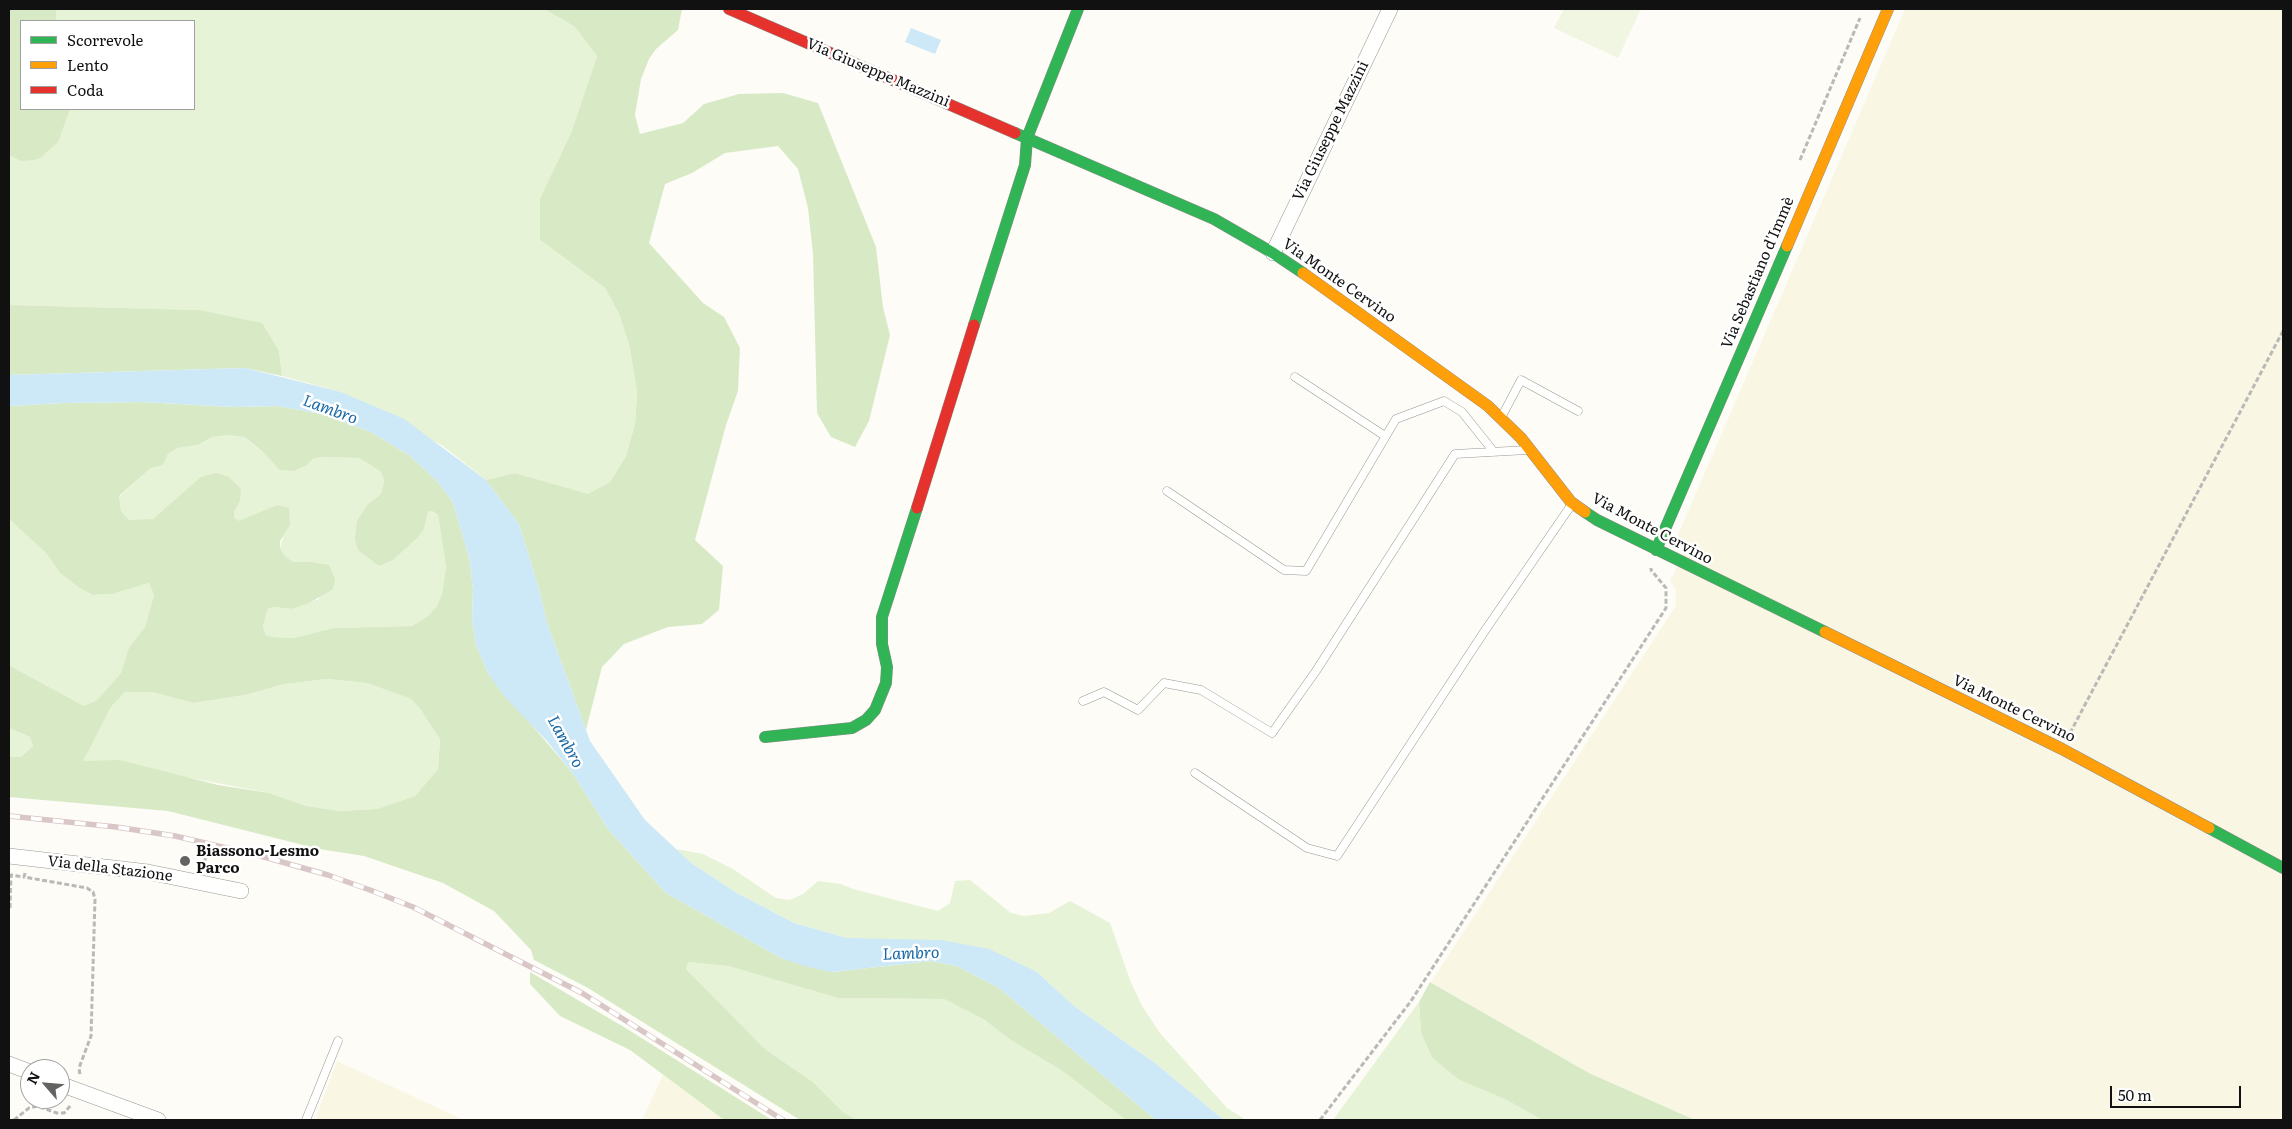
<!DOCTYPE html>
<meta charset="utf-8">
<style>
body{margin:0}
#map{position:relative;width:2292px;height:1129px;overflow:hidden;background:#fdfcf7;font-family:Literata,serif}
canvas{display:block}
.frame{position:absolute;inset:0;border:10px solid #111;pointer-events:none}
.legend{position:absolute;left:20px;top:20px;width:175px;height:90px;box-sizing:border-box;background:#fff;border:1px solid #a0a0a0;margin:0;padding:6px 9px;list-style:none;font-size:15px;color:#111}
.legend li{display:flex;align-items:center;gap:10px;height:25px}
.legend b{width:25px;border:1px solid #a0a0a0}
.north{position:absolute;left:20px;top:1059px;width:50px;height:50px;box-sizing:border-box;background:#fff;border:1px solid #a0a0a0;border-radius:50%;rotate:297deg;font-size:14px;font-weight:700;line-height:20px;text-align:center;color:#111}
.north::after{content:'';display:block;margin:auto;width:18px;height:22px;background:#646362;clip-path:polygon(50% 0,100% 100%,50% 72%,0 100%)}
.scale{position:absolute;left:2110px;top:1086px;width:131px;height:22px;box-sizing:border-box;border:2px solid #111;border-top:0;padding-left:6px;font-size:15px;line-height:18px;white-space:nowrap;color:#111;-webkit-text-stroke:4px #fff;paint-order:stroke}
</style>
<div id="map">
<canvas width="2292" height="1129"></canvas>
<div class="frame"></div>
<ul class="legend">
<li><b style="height:6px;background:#30b455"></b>Scorrevole</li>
<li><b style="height:6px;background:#ff9f0a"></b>Lento</li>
<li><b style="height:6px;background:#e5322d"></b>Coda</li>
</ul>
<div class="north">N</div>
<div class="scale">50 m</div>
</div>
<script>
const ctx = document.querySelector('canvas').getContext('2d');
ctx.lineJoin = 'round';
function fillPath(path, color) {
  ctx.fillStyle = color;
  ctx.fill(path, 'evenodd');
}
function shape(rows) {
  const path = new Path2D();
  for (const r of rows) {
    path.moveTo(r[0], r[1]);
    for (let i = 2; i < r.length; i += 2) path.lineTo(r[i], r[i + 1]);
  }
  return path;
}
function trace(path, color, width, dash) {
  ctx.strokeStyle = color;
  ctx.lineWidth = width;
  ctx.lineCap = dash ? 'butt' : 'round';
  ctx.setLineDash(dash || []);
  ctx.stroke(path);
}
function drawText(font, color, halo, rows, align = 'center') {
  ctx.font = font + ' Literata,serif';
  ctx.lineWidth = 5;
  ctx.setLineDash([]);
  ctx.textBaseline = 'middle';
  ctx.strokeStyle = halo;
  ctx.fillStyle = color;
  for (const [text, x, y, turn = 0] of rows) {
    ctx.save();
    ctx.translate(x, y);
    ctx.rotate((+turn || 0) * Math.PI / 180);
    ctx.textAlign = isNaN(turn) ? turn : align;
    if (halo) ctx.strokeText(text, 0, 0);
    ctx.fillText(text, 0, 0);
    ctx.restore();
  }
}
fillPath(shape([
 [1905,9,2283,9,2283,1120,1695,1120,1589,1073,1431,982,1675,607,1676,590,1670,581,1685,550,1674,544],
 [337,1061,464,1120,315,1120],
 [663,1075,724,1120,642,1120]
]), '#f9f7e4');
fillPath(shape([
 [56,9,544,9,575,27,597,56,571,133,558,161,540,240,605,288,619,314,630,348,637,393,635,424,626,456,610,482,588,495,515,473,486,480,443,446,341,392,282,376,279,351,199,310,9,305,9,155,67,114,70,109,194,109,194,21,56,21],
 [228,435,243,437,261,450,281,470,307,465,313,459,323,457,359,458,381,472,384,481,381,494,368,504,393,560,424,529,428,512,432,511,438,515,446,567,442,594,437,606,428,616,412,626,333,628,294,638,271,637,266,635,263,626,268,609,273,607,292,609,319,599,321,563,294,562,285,556,280,548,284,534,277,505,239,522,234,518,234,512,240,501,164,510,153,519,143,520,129,520,121,511,119,497,151,468,163,465,168,454,178,448,198,445,212,437],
 [9,519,46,553,60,573,93,595,113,594,149,583,154,595,145,627,129,647,121,673,97,700,84,706,9,665],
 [327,679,367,683,411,699,420,709,440,739,438,769,415,796,377,809,340,811,307,806,269,793,181,776,82,761,111,707,125,692,152,692,193,703,245,695,285,684],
 [9,728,30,737,33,746,21,757,9,757],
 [676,849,703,854,733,869,776,898,790,900,803,894,818,881,841,884,853,889,938,911,950,903,955,881,970,880,1011,913,1024,916,1049,913,1070,901,1110,923,1130,980,1142,1006,1160,1033,1227,1108,1246,1120,1224,1120,1155,1063,1074,1006,1037,972,889,940,847,938,794,923,737,893,691,863],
 [687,962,728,966,838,998,944,999,983,1019,1012,1041,1061,1070,1126,1120,857,1120,843,1112,813,1082,765,1049,686,969],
 [1419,1002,1421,1032,1505,1099,1542,1120,1333,1120]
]), '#e7f3d7');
fillPath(shape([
 [9,9,56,9,56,21,21,21,21,109,70,109,58,142,40,158,34,160,21,161,9,155],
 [544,9,682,9,678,30,656,49,649,59,641,79,635,115,640,134,683,123,704,104,739,94,783,93,818,103,876,247,883,307,890,335,869,421,855,447,831,437,817,413,813,254,808,208,798,169,778,146,725,153,692,173,665,184,649,243,703,303,724,317,740,348,738,391,726,425,695,540,723,566,719,610,702,624,668,627,624,644,602,667,586,730,547,623,539,589,519,524,486,480,515,473,588,494,610,482,626,456,635,424,637,393,630,348,619,314,605,288,540,240,540,199,571,133,597,56,575,27],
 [9,305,199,310,262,323,279,351,282,376,245,368,9,375],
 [142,402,234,407,277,406,322,414,371,432,409,455,436,480,453,502,470,561,473,590,472,620,476,645,489,675,572,772,608,829,666,893,781,958,832,972,931,961,957,966,999,988,1156,1120,1126,1120,1061,1070,1012,1041,983,1019,944,999,838,998,728,966,688,962,686,969,765,1049,813,1082,843,1112,857,1120,800,1120,588,988,534,960,531,950,494,911,443,883,364,856,319,849,168,811,9,797,9,757,21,757,33,746,30,737,9,728,9,665,84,706,97,700,121,673,129,647,145,627,154,595,149,583,113,594,93,595,80,588,60,573,46,553,9,519,9,406,64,403],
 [228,435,244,437,261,450,280,470,294,471,307,465,313,459,322,457,359,458,381,472,384,481,381,494,368,504,357,521,355,539,358,550,379,566,393,560,418,537,424,529,428,512,432,511,438,515,446,567,442,594,437,606,428,616,412,626,333,628,294,638,272,637,266,635,263,626,268,609,273,607,292,609,309,603,332,590,334,585,335,579,329,565,312,562,294,562,285,556,280,548,280,541,290,525,289,508,277,505,239,521,234,518,234,512,240,501,241,489,229,477,216,473,201,477,153,519,129,520,121,511,119,496,151,468,163,465,168,454,178,448,198,445,212,437],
 [327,679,367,683,411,699,420,709,440,739,438,769,415,796,377,809,340,811,307,806,269,793,218,785,120,760,83,761,111,707,125,692,152,692,193,703,245,695,285,684],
 [530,972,624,1027,772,1120,724,1120,630,1050,560,1016,530,984],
 [1430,982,1589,1073,1695,1120,1542,1120,1505,1099,1458,1079,1432,1057,1421,1032,1419,1002]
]), '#d8eac5');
fillPath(shape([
 [1564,9,1641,9,1618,58,1554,28]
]), '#f0f6e1');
fillPath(shape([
 [911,28,941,40,935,54,905,42],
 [245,368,341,392,404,419,486,480,519,524,539,589,547,623,590,741,645,820,691,863,737,893,794,923,847,938,941,940,989,949,1037,972,1074,1006,1155,1063,1224,1120,1156,1120,999,988,957,966,931,961,832,972,808,967,781,958,666,893,608,829,572,772,547,741,505,697,489,675,476,645,472,620,473,590,470,561,453,502,436,480,409,455,371,432,322,414,277,406,234,407,142,402,64,403,9,406,9,375]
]), '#cde8f7');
const lane = shape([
 [1295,377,1385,436],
 [1502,416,1521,380,1578,411],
 [1167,491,1284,570,1306,571,1396,419,1444,401,1462,412,1494,452],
 [1083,701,1104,692,1138,710,1164,683,1201,690,1272,733,1316,671,1455,454,1527,450],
 [1195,773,1307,848,1337,856,1484,632,1572,504],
 [306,1120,338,1041]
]);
const street = shape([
 [1273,253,1390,9],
 [9,856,148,872,241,891],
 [9,1064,30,1072],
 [60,1084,158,1120]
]);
const fast = shape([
 [1015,133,1214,219,1273,253,1303,273],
 [974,325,1025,165,1027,138,1078,9],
 [1585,512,1597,520,1825,632],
 [1656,550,1787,246],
 [765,737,852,728,866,720,875,710,886,683,887,667,882,644,882,617,917,508],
 [2209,828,2283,868]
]);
const slow = shape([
 [1787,246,1888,9],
 [1303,273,1488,406,1521,438,1571,502,1585,512],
 [1825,632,2062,749,2209,828]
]);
const jam = shape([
 [729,9,1015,133],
 [917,508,974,325]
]);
trace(lane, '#979795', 9);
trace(street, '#979795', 16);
trace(fast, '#8e8d8b', 12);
trace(slow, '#8e8d8b', 12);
trace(jam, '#8e8d8b', 12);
trace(shape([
 [1800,160,1860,18],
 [2070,733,2283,331],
 [203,868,207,852],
 [25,873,24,877,87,888,93,892,95,899,91,1036,79,1068,80,1075],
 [10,908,11,875,24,877],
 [14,1120,29,1108,37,1106,57,1113,64,1113,71,1105],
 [1320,1120,1411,1001,1666,608,1666,588,1651,570,1651,568]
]), '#b9b9b8', 3, [5, 2.5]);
trace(lane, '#fffffe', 8);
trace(street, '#fffffe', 15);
trace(fast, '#30b455', 11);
trace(slow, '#ff9f0a', 11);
trace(jam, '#e5322d', 11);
const rail = shape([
 [9,816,116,827,175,836,257,855,328,875,370,890,413,907,582,993,783,1120]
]);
trace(rail, '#d9c6c7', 5.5);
trace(rail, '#fff', 4, [11]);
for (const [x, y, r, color] of [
 [185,861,6,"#646362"]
]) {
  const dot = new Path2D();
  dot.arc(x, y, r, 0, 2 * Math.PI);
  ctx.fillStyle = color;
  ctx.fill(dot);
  trace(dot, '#fff', 2);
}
drawText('15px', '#111', '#fff', [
 ["Via Giuseppe Mazzini",878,73,23],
 ["Via Giuseppe Mazzini",1331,131,-64],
 ["Via Sebastiano d'Immè",1758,273,-67],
 ["Via Monte Cervino",1339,281,35],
 ["Via Monte Cervino",1652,529,28],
 ["Via Monte Cervino",2014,709,26],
 ["Via della Stazione",110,869,7]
]);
drawText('bold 15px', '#111', '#fff', [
 ["Biassono-Lesmo",196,852],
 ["Parco",196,869]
], 'left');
drawText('italic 16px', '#1768a6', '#fff', [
 ["Lambro",330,410,20],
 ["Lambro",565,742,61],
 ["Lambro",911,954,-2]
]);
</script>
